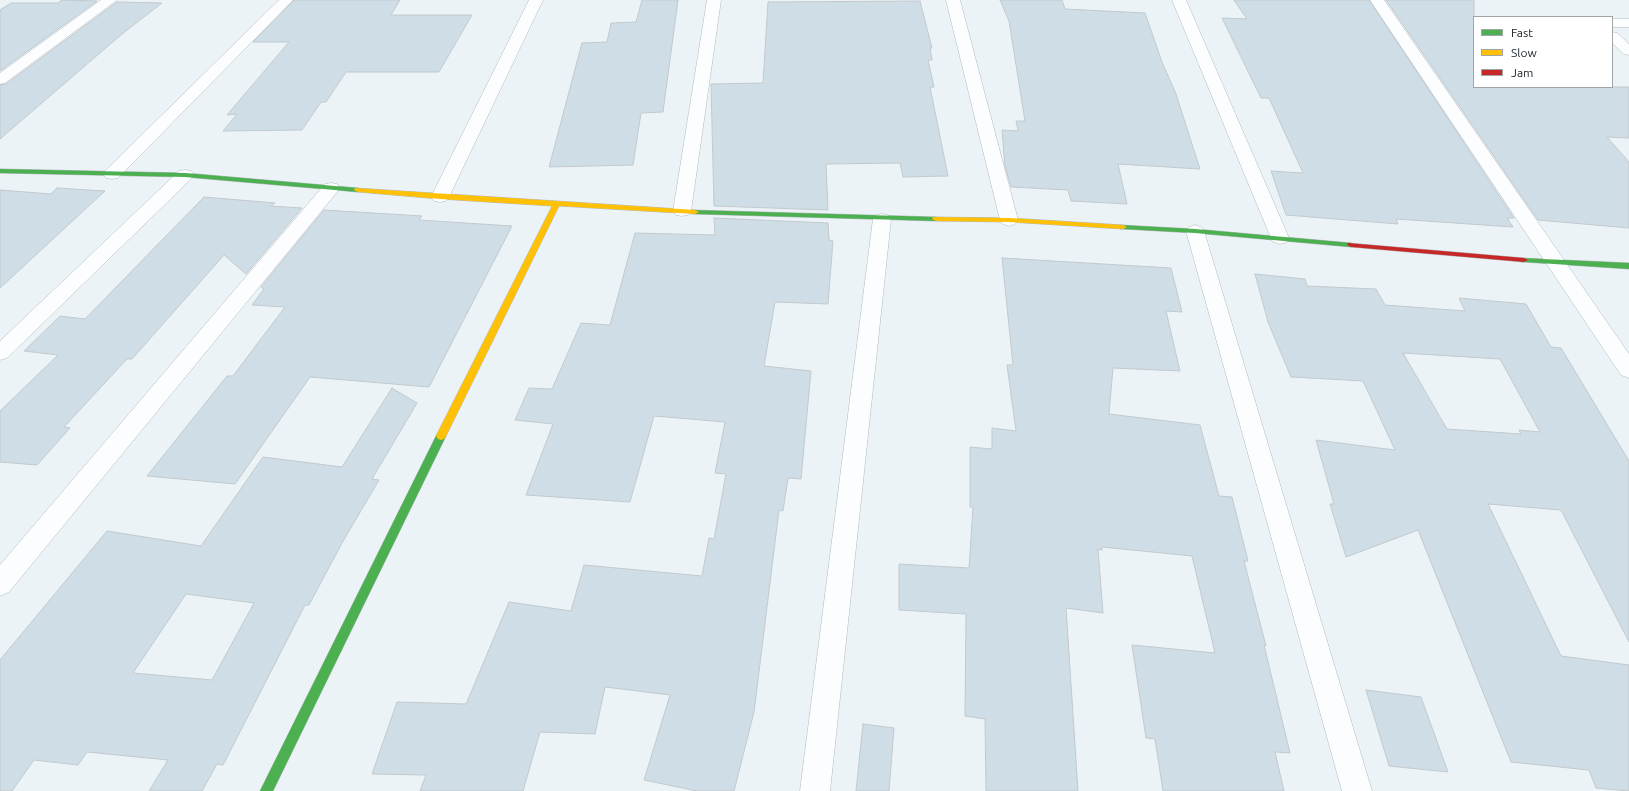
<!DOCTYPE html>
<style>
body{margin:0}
#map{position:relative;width:1629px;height:791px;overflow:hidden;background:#ecf3f7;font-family:Ubuntu,sans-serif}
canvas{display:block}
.legend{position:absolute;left:1473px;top:16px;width:140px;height:72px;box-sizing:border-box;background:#fff;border:1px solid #a2a5a7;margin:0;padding:5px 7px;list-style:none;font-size:12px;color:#171f24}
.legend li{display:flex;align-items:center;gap:8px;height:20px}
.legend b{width:20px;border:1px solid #a2a5a7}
</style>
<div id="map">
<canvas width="1629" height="791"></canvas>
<ul class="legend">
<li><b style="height:5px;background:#4caf50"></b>Fast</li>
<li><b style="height:5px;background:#ffc107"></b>Slow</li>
<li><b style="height:5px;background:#c62828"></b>Jam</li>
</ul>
</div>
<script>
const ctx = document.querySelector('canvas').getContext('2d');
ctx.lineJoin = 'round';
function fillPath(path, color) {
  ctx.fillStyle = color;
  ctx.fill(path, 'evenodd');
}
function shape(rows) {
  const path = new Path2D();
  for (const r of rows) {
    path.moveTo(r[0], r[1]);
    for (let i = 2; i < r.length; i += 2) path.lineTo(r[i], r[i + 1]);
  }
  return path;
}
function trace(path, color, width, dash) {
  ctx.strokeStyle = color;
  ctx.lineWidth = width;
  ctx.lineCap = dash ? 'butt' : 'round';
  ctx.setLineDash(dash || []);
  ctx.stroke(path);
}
const building = shape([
 [62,0,97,1,0,71,0,10,11,3,58,3,62,0],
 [294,0,400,0,391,15,472,15,439,72,346,72,326,102,321,102,302,130,223,131,237,114,227,115,289,42,253,42,294,0],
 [642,0,678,0,663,112,641,113,633,165,549,167,582,43,607,42,611,23,636,22,642,0],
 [1000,0,1062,0,1065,9,1145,13,1162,62,1176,94,1200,169,1118,164,1127,204,1071,201,1068,190,1011,187,1005,166,1002,130,1018,131,1016,121,1025,121,1009,21,1000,0],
 [1234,0,1369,0,1514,218,1507,218,1513,227,1396,219,1398,224,1286,215,1271,171,1303,173,1269,98,1261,98,1222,18,1247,19,1234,0],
 [1386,0,1474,0,1474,87,1629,87,1629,138,1607,137,1629,162,1629,228,1538,220,1386,0],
 [920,1,932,48,930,48,932,60,928,60,934,87,930,87,948,176,903,177,900,163,826,164,828,210,714,206,711,84,763,83,768,2,920,1],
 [117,2,162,3,122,34,0,139,0,85,6,84,117,2],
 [57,188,105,191,0,288,0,190,51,194,57,188],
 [204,197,275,203,271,206,302,208,246,274,224,255,132,359,127,359,64,427,70,428,37,465,0,462,0,411,58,355,24,351,60,316,85,319,204,197],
 [324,210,422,216,419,220,512,226,429,387,310,377,235,484,147,476,227,376,233,376,285,307,252,305,264,289,261,287,324,210],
 [714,218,828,223,829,240,833,241,828,304,775,302,764,366,811,371,801,479,788,478,783,511,779,510,754,712,734,791,697,791,644,780,670,695,605,687,595,734,540,732,523,791,420,791,426,775,372,774,397,702,466,704,509,602,571,611,584,565,702,576,709,538,714,539,726,474,715,473,725,422,654,416,630,502,526,495,553,424,515,420,529,388,552,389,581,323,610,325,635,233,715,235,714,218],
 [1002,258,1171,268,1182,312,1166,311,1180,371,1113,368,1109,414,1200,425,1219,496,1232,497,1248,561,1244,561,1266,646,1264,645,1290,753,1275,752,1284,791,1163,791,1155,739,1146,738,1132,645,1215,653,1192,556,1102,547,1102,550,1098,549,1103,613,1066,608,1078,791,986,791,985,719,965,716,966,614,899,610,899,564,969,568,973,507,970,507,970,447,992,449,992,428,1016,431,1007,365,1013,365,1002,258],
 [1255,274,1305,279,1307,286,1376,289,1385,305,1465,311,1459,298,1526,304,1551,347,1561,348,1629,461,1629,642,1561,510,1488,504,1561,656,1629,665,1629,791,1596,788,1589,770,1511,762,1418,530,1346,557,1330,504,1334,504,1316,440,1395,450,1363,381,1291,377,1268,322,1255,274],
 [1403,353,1500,359,1540,432,1519,430,1521,434,1447,429,1403,353],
 [392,388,417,403,372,479,379,480,342,543,309,605,305,605,223,765,217,764,202,791,149,791,168,760,87,752,78,765,34,760,12,791,0,791,0,660,107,531,201,546,263,457,342,467,392,388],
 [186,594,254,603,212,680,133,673,186,594],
 [1366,690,1421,697,1448,772,1389,766,1366,690],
 [863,724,894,728,889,791,856,791,863,724]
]);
fillPath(building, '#cedde6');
trace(building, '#c2c9cd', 1);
const street = shape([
 [101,0,117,0,5,83,0,84,0,73,101,0],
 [279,0,293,0,118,178,112,179,106,178,103,174,106,170,279,0],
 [529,0,543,0,449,197,446,201,440,202,434,201,431,197,529,0],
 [707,0,721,0,691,211,688,215,682,216,676,215,673,211,707,0],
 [946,0,960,0,1018,220,1015,224,1009,226,1003,224,1000,220,946,0],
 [1172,0,1186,0,1289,238,1287,242,1280,244,1273,242,1271,238,1172,0],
 [1370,0,1384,0,1629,354,1629,378,1621,375,1370,0],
 [1612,19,1629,19,1629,27,1612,27,1612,19],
 [1612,32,1617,33,1629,44,1629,55,1624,54,1612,43,1612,32],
 [185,170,191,171,194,175,191,179,7,358,0,360,0,341,179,171,185,170],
 [331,183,337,184,340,188,337,192,9,592,0,596,0,565,325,184,331,183],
 [882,214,888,215,891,219,830,791,800,791,873,219,876,215,882,214],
 [1195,225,1201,227,1204,231,1372,791,1342,791,1186,231,1189,227,1195,225]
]);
const fast = shape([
 [0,169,185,173,358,188,362,190,358,192,185,177,0,173,0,169],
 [692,210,936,217,940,219,936,221,695,214,691,212,692,210],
 [1120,225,1195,229,1351,243,1355,245,1351,247,1195,233,1123,229,1120,229,1120,225],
 [1521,258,1629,263,1629,269,1524,262,1521,262,1520,260,1521,258],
 [441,432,444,433,446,436,273,791,260,791,436,436,438,433,441,432]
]);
const slow = shape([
 [355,188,695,210,699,212,695,214,559,206,446,436,444,439,441,440,438,439,436,436,552,206,440,199,358,192,354,190,355,188],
 [933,217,1009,218,1123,225,1127,227,1123,229,1009,222,936,221,932,219,933,217]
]);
const jam = shape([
 [1348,243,1524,258,1528,260,1524,262,1351,247,1347,245,1348,243]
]);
trace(street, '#b2babe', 1);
trace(fast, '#b2babe', 1);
trace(slow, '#b2babe', 1);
trace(jam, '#b2babe', 1);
fillPath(street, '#fcfdfe');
fillPath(fast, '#4caf50');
fillPath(slow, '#ffc107');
fillPath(jam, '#c62828');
</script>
